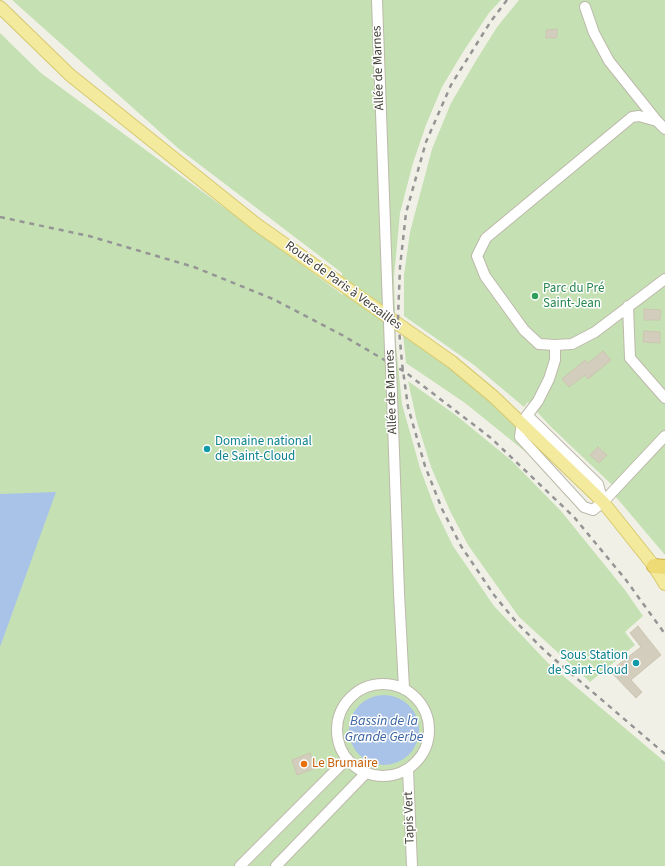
<!DOCTYPE html>
<meta charset="utf-8">
<style>
body{margin:0}
canvas{display:block;background:#f1f0e7}
</style>
<canvas width="665" height="866"></canvas>
<script>
const ctx = document.querySelector('canvas').getContext('2d');
ctx.lineJoin = 'round';
function fillPath(path, color) {
  ctx.fillStyle = color;
  ctx.fill(path, 'evenodd');
}
function shape(rows) {
  const path = new Path2D();
  for (const r of rows) {
    if (r.length === 3) {
      path.moveTo(r[0] + r[2], r[1]);
      path.arc(r[0], r[1], r[2], 0, 2 * Math.PI);
      continue;
    }
    path.moveTo(r[0], r[1]);
    for (let i = 2; i < r.length; i += 2) path.lineTo(r[i], r[i + 1]);
  }
  return path;
}
function trace(path, color, width, dash) {
  ctx.strokeStyle = color;
  ctx.lineWidth = width;
  ctx.lineCap = dash ? 'butt' : 'round';
  ctx.setLineDash(dash || []);
  ctx.stroke(path);
}
function drawText(font, color, halo, rows, align = 'center') {
  ctx.font = font + ' "Source Sans 3",sans-serif';
  ctx.lineWidth = 3;
  ctx.setLineDash([]);
  ctx.textBaseline = 'middle';
  ctx.strokeStyle = halo;
  ctx.fillStyle = color;
  for (const [text, x, y, turn = 0] of rows) {
    ctx.save();
    ctx.translate(x, y);
    ctx.rotate((+turn || 0) * Math.PI / 180);
    ctx.textAlign = isNaN(turn) ? turn : align;
    if (halo) ctx.strokeText(text, 0, 0);
    ctx.fillText(text, 0, 0);
    ctx.restore();
  }
}
fillPath(shape([
 [12,0,501,0,489,13,463,52,442,87,426,125,413,163,400,213,394,277,396,345,402,404,420,468,436,511,453,546,494,606,548,663,665,762,665,866,0,866,0,33,41,73,343,295,342,273,179,149],
 [519,0,665,0,665,555,610,490,612,485,550,426,528,402,524,407,474,365,404,316,404,275,410,232,432,149,451,103,477,59,497,27],
 [403,335,467,380,514,421,531,445,527,453,465,403,406,363],
 [408,381,457,416,512,461,561,511,625,590,643,616,625,632,635,645,590,682,519,617,468,545,450,511,431,467,417,422]
]), '#c5e1b3');
fillPath(shape([
 [56,492,0,647,0,494],
 [384,730,35]
]), '#a9c3e8');
const building = shape([
 [557,29,557,38,546,38,546,30,557,29],
 [644,309,661,310,660,320,644,320,644,309],
 [644,331,660,332,660,343,643,342,644,331],
 [603,351,611,360,588,379,585,375,569,387,562,379,585,360,588,363,603,351],
 [598,447,607,455,599,463,590,455,598,447],
 [638,626,661,655,631,680,642,692,636,698,610,671,641,647,630,633,638,626],
 [310,753,316,768,297,775,292,760,310,753]
]);
fillPath(building, '#d2cdbd');
trace(building, '#ccc6b1', 1);
const minor = shape([
 [377,0,388,308],
 [585,7,594,33,609,61,657,121],
 [665,129,657,121,639,116,632,117,486,238,477,256,485,276,524,330,539,344,555,345,572,344,595,332,665,279],
 [628,306,630,358,665,398],
 [389,322,390,351],
 [555,345,555,360,549,379,538,401,522,422,520,437,584,507,593,510,603,502,665,436],
 [391,367,399,593,404,688],
 [528,416,598,484,603,502],
 [383,730,46],
 [408,769,412,866],
 [240,866,347,759],
 [276,866,365,774]
]);
const major = shape([
 [0,7,70,75,256,224,452,362,494,397,603,502,654,566,665,584]
]);
const highway = shape([
 [654,566,665,567]
]);
trace(minor, '#bcb9aa', 12);
trace(major, '#d6c96f', 14);
trace(highway, '#ccb246', 16);
trace(minor, '#fff', 10);
trace(major, '#f3ea9e', 12);
trace(highway, '#eedb75', 14);
trace(shape([
 [507,0,491,21,451,85,426,142,406,213,400,267,398,318,402,363,408,407,425,466,442,509,461,546,494,595,517,623,546,652,665,754],
 [0,217,89,236,194,267,273,299,342,335,405,372,491,438,574,517,626,580,665,634]
]), '#959595', 2.5, [5, 5]);
const minorBridge = shape([
 [388,308,389,322],
 [390,351,391,367]
]);
trace(minorBridge, '#bcb9aa', 12, []);
trace(minorBridge, '#fff', 10);
for (const [x, y, r, color] of [
 [535,296,4,"#2e9e5b"],
 [207,449,4,"#0f9aa8"],
 [636,663,4,"#0f9aa8"],
 [304,764,4,"#e8710a"]
]) {
  const dot = new Path2D();
  dot.arc(x, y, r, 0, 2 * Math.PI);
  ctx.fillStyle = color;
  ctx.fill(dot);
  trace(dot, '#fff', 1.5);
}
drawText('13px', '#434136', '#fff', [
 ["Allée de Marnes",379,68,-92],
 ["Route de Paris à Versailles",343,286,36],
 ["Allée de Marnes",392,392,-92],
 ["Tapis Vert",410,818,-92]
]);
drawText('13px', '#27864d', '#fff', [
 ["Parc du Pré",543,289],
 ["Saint-Jean",543,304]
], 'left');
drawText('13px', '#0d838f', '#fff', [
 ["Domaine national",215,442],
 ["de Saint-Cloud",215,457],
 ["Sous Station",628,656,"right"],
 ["de Saint-Cloud",628,671,"right"]
], 'left');
drawText('13px', '#c56008', '#fff', [
 ["Le Brumaire",312,764]
], 'left');
drawText('italic 14px', '#3b65a3', '#fff', [
 ["Bassin de la",384,722],
 ["Grande Gerbe",384,738]
]);
</script>
